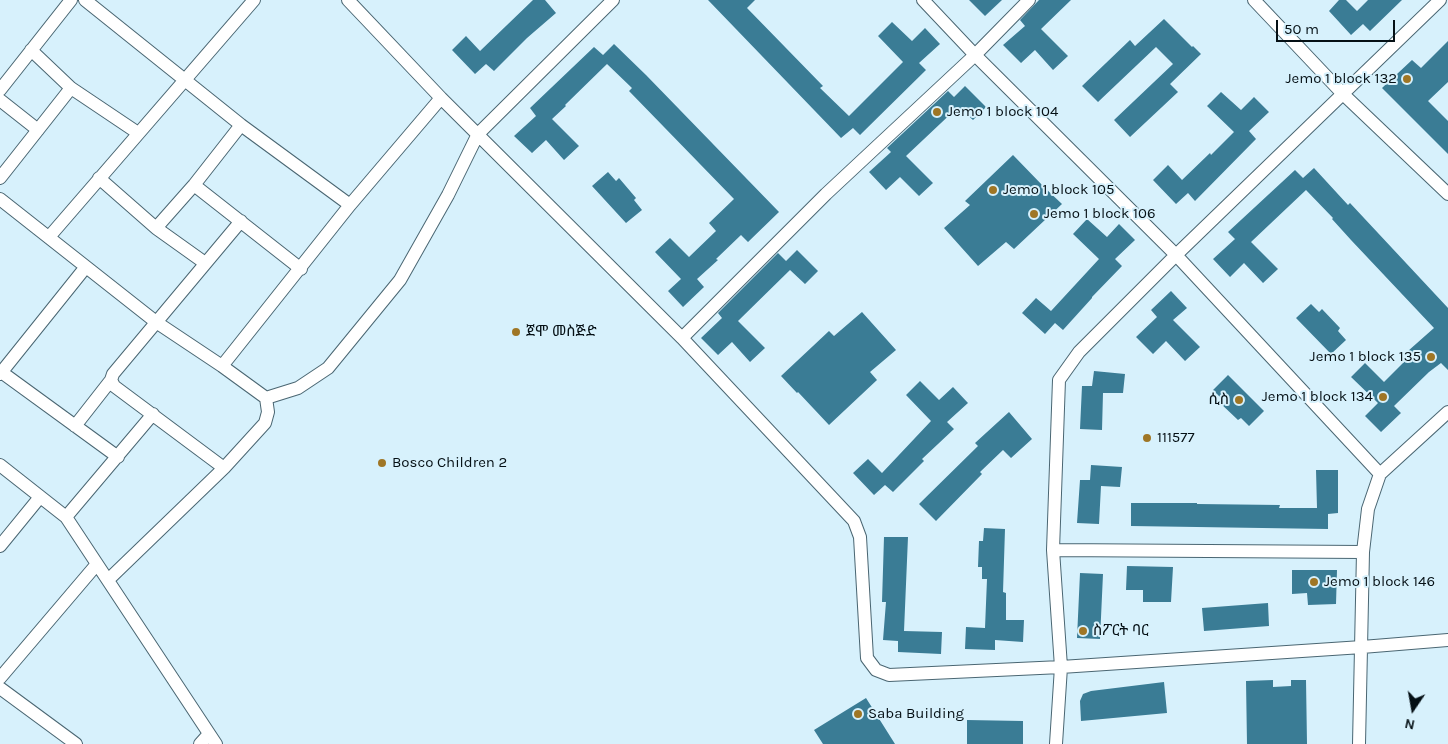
<!DOCTYPE html>
<meta charset="utf-8">
<style>
body{margin:0}
#map{position:relative;width:1448px;height:744px;overflow:hidden;background:#d7f1fc;font-family:Karla,sans-serif}
canvas{display:block}
.north{position:absolute;left:1388px;top:684px;width:50px;height:50px;-webkit-text-stroke:4px #d7f1fc;paint-order:stroke;rotate:192deg;font-size:14px;font-weight:700;line-height:20px;text-align:center;color:#051015}
.north::after{content:'';display:block;margin:auto;width:18px;height:22px;background:#051015;clip-path:polygon(50% 0,100% 100%,50% 72%,0 100%)}
.scale{position:absolute;left:1276px;top:20px;width:119px;height:22px;box-sizing:border-box;border:2px solid #051015;border-top:0;padding-left:6px;font-size:15px;line-height:18px;white-space:nowrap;color:#051015;-webkit-text-stroke:4px #d7f1fc;paint-order:stroke}
</style>
<div id="map">
<canvas width="1448" height="744"></canvas>
<div class="north">N</div>
<div class="scale">50 m</div>
</div>
<script>
const ctx = document.querySelector('canvas').getContext('2d');
ctx.lineJoin = 'round';
function fillPath(path, color) {
  ctx.fillStyle = color;
  ctx.fill(path, 'evenodd');
}
function shape(rows) {
  const path = new Path2D();
  for (const r of rows) {
    path.moveTo(r[0], r[1]);
    for (let i = 2; i < r.length; i += 2) path.lineTo(r[i], r[i + 1]);
  }
  return path;
}
function trace(path, color, width, dash) {
  ctx.strokeStyle = color;
  ctx.lineWidth = width;
  ctx.lineCap = dash ? 'butt' : 'round';
  ctx.setLineDash(dash || []);
  ctx.stroke(path);
}
function drawText(font, color, halo, rows, align = 'center') {
  ctx.font = font + ' Karla,"Noto Sans Ethiopic",sans-serif';
  ctx.lineWidth = 4;
  ctx.setLineDash([]);
  ctx.textBaseline = 'middle';
  ctx.strokeStyle = halo;
  ctx.fillStyle = color;
  for (const [text, x, y, turn = 0] of rows) {
    ctx.save();
    ctx.translate(x, y);
    ctx.rotate((+turn || 0) * Math.PI / 180);
    ctx.textAlign = isNaN(turn) ? turn : align;
    if (halo) ctx.strokeText(text, 0, 0);
    ctx.fillText(text, 0, 0);
    ctx.restore();
  }
}
fillPath(shape([
 [533,0,545,0,556,13,527,38,494,71,486,64,475,74,452,50,466,36,480,51],
 [708,0,755,0,747,8,823,86,820,88,849,116,903,62,878,36,892,22,912,41,925,28,940,44,919,63,926,70,860,135,853,128,841,138],
 [969,0,1002,0,985,16],
 [1039,0,1071,0,1041,29,1068,56,1053,70,1035,50,1021,63,1003,45,1025,26,1020,20],
 [1339,0,1346,0,1357,11,1368,0,1402,0,1370,31,1363,24,1351,35,1329,11],
 [1164,19,1192,47,1193,46,1201,54,1170,84,1178,92,1130,137,1114,120,1173,64,1156,47,1098,102,1082,86,1130,40,1135,46],
 [1448,41,1448,82,1428,101,1448,121,1448,154,1382,88,1412,60,1421,68],
 [614,44,646,75,779,212,748,242,741,235,716,259,718,260,697,279,704,287,683,307,668,291,681,279,655,252,670,238,689,257,716,231,709,223,734,199,629,91,632,88,607,64,565,105,566,106,552,119,579,146,564,160,546,140,532,153,514,136,536,116,530,108,594,47,603,55],
 [965,86,986,107,973,120,958,107,906,156,933,183,919,196,900,177,886,190,869,172,891,152,887,148,948,91,954,97],
 [1221,92,1241,110,1254,97,1269,112,1249,131,1256,139,1195,201,1188,193,1176,204,1153,180,1168,165,1182,180,1210,153,1211,155,1234,132,1207,106],
 [1013,155,1045,188,1062,204,1014,249,1006,242,978,266,944,228,970,205,965,201],
 [1314,168,1348,205,1350,203,1448,308,1448,370,1441,363,1429,372,1394,406,1401,413,1381,432,1365,416,1378,403,1351,377,1365,363,1384,382,1412,354,1408,351,1434,328,1351,240,1332,219,1333,218,1306,190,1251,242,1278,269,1263,283,1244,263,1230,277,1213,259,1235,239,1228,232,1295,170,1303,178],
 [608,172,616,181,619,178,636,198,634,200,642,210,626,223,592,186],
 [1087,219,1107,237,1119,224,1135,240,1115,259,1122,266,1092,297,1092,298,1063,330,1055,323,1045,334,1022,313,1036,298,1051,311,1099,259,1073,234],
 [797,250,818,271,805,284,790,270,738,321,765,348,750,362,732,342,718,355,701,338,722,318,718,313,778,253,786,261],
 [1171,291,1187,308,1173,320,1200,347,1185,361,1166,341,1153,354,1136,337,1157,317,1151,310],
 [1311,304,1319,312,1322,309,1340,328,1338,331,1346,340,1331,354,1296,318],
 [862,312,896,350,870,372,877,380,829,425,798,392,797,393,781,376,829,331,834,336],
 [1094,371,1125,374,1123,393,1103,393,1102,430,1080,429,1082,386,1092,386],
 [1228,375,1264,411,1249,426,1241,418,1238,420,1219,402,1222,399,1213,390],
 [920,381,939,400,953,387,968,403,947,422,954,429,922,459,924,461,893,492,885,485,874,495,853,473,868,459,882,473,931,421,906,395],
 [1009,412,1032,439,1011,458,1003,450,980,472,982,474,936,521,919,504,978,446,975,443],
 [1091,465,1122,467,1120,487,1101,486,1099,524,1077,523,1080,480,1090,480],
 [1316,470,1338,470,1338,513,1328,514,1328,529,1131,526,1131,503,1197,503,1197,504,1280,505,1279,508,1317,508],
 [984,528,1005,529,1003,592,1006,593,1006,620,1024,620,1023,642,995,640,995,650,965,649,966,627,985,628,987,579,982,579,982,567,978,567,979,541,983,541],
 [884,537,908,537,904,631,942,632,941,654,898,652,898,641,883,640,886,602,882,602],
 [1127,566,1173,567,1171,602,1143,602,1143,590,1126,590],
 [1292,570,1337,570,1336,604,1308,605,1307,593,1292,594],
 [1080,573,1103,574,1100,639,1077,638],
 [1268,603,1269,626,1204,631,1202,608],
 [1273,680,1273,687,1291,686,1291,680,1306,680,1307,744,1247,744,1246,681],
 [1164,682,1167,713,1081,721,1080,701,1083,694,1091,691],
 [866,698,895,744,823,744,814,730],
 [967,720,1023,721,1023,744,967,744]
]), '#3a7c95');
const minor = shape([
 [85,0,241,125,350,205],
 [348,0,441,98,682,338,854,521,860,537,867,658,876,670,889,675,1061,667,1362,647,1448,640],
 [923,0,975,55,1176,255,1380,474],
 [1254,0,1343,94,1448,194],
 [31,50,71,88,138,133],
 [0,90,71,0],
 [0,100,38,130],
 [0,178,71,88],
 [99,178,156,228,205,263],
 [194,185,301,269],
 [0,199,156,322,222,366,266,398,268,412,265,423,224,468,108,580],
 [156,228,194,185,241,125],
 [49,237,254,0],
 [682,338,826,194,975,55,1029,0],
 [222,366,350,205,441,98],
 [0,371,118,457],
 [0,374,85,268],
 [266,398,298,388,328,368,400,280,448,195,478,134,613,0],
 [75,426,111,380],
 [0,465,66,517,216,744],
 [224,468,114,386,111,380,113,374,241,221],
 [66,517,153,414],
 [0,546,40,497],
 [1053,550,1363,552],
 [0,678,97,564],
 [0,688,76,744],
 [200,744,209,734],
 [1056,744,1061,667,1053,550,1059,380,1079,352,1176,255,1440,0],
 [1359,744,1363,552,1368,509,1380,474,1448,412]
]);
trace(minor, '#4a6672', 14);
trace(minor, '#fff', 12);
for (const [x, y, r, color] of [
 [1407,79,5,"#9f7625"],
 [937,112,5,"#9f7625"],
 [993,190,5,"#9f7625"],
 [1034,214,5,"#9f7625"],
 [516,332,5,"#9f7625"],
 [1431,357,5,"#9f7625"],
 [1383,397,5,"#9f7625"],
 [1239,400,5,"#9f7625"],
 [1147,438,5,"#9f7625"],
 [382,463,5,"#9f7625"],
 [1314,582,5,"#9f7625"],
 [1083,631,5,"#9f7625"],
 [858,714,5,"#9f7625"]
]) {
  const dot = new Path2D();
  dot.arc(x, y, r, 0, 2 * Math.PI);
  ctx.fillStyle = color;
  ctx.fill(dot);
  trace(dot, '#d7f1fc', 2);
}
drawText('15px', '#051015', '#d7f1fc', [
 ["Jemo 1 block 132",1397,79,"right"],
 ["Jemo 1 block 104",947,112],
 ["Jemo 1 block 105",1003,190],
 ["Jemo 1 block 106",1044,214],
 ["ጀሞ መስጅድ",526,332],
 ["Jemo 1 block 135",1421,357,"right"],
 ["Jemo 1 block 134",1373,397,"right"],
 ["ሲስ",1229,400,"right"],
 ["111577",1157,438],
 ["Bosco Children 2",392,463],
 ["Jemo 1 block 146",1324,582],
 ["ስፖርት ባር",1093,631],
 ["Saba Building",868,714]
], 'left');
</script>
